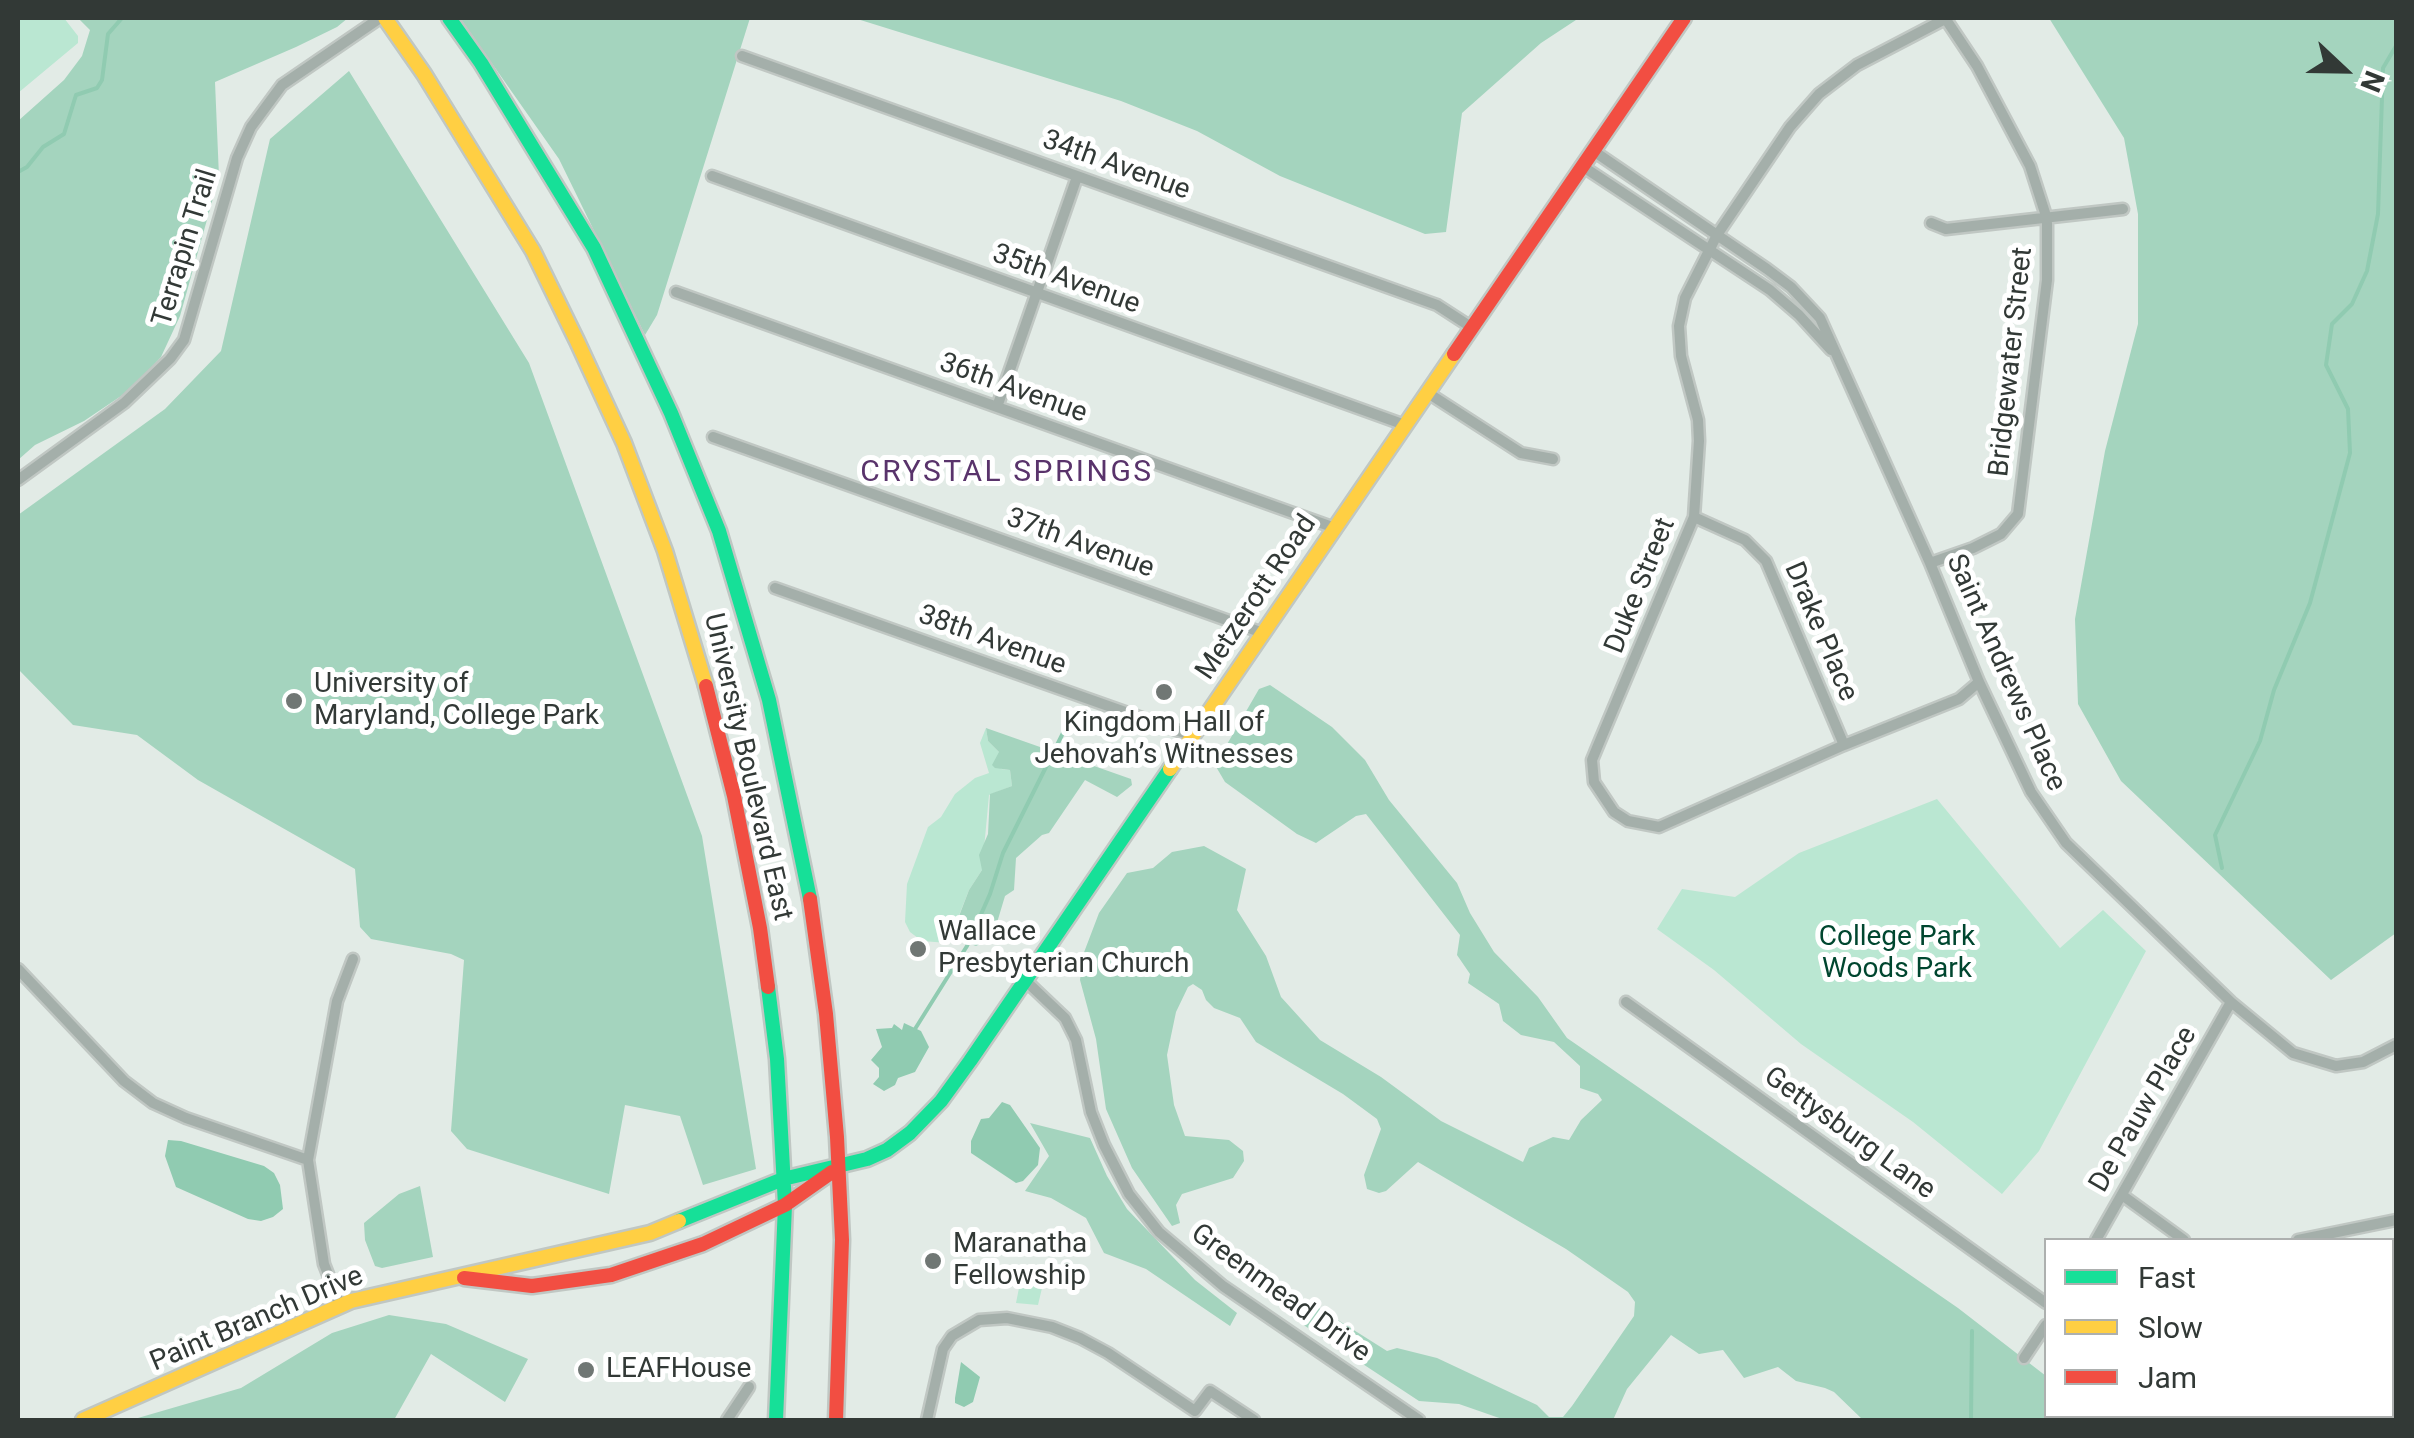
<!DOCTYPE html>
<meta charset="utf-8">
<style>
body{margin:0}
#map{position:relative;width:2414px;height:1438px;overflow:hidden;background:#e2ebe6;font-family:Roboto,sans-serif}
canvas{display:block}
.frame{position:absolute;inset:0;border:20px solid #323936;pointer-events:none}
.legend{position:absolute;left:2044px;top:1238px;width:350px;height:180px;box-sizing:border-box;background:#fff;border:2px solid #adb0af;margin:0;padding:12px 18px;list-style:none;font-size:30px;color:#323936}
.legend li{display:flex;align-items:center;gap:20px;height:50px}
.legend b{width:50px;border:2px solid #adb0af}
.north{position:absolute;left:2294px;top:20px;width:100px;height:100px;-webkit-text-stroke:8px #fff;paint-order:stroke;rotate:112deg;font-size:28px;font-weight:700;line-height:40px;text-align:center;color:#323936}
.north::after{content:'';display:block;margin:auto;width:35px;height:45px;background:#323936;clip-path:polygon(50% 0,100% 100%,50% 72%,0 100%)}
</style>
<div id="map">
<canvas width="2414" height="1438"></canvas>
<div class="frame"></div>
<ul class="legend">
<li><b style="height:12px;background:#16e098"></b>Fast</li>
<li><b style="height:12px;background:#ffcf43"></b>Slow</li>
<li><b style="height:12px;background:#f24e42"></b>Jam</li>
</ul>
<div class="north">N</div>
</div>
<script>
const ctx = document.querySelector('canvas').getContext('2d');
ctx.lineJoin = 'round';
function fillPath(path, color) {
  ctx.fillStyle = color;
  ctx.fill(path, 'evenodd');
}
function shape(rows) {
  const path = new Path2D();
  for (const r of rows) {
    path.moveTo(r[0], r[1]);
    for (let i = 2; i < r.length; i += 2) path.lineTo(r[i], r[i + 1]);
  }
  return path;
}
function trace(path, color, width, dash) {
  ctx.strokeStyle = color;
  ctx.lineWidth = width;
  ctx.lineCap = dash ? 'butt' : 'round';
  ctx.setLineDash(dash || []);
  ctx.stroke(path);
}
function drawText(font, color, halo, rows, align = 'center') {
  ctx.font = font + ' Roboto,sans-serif';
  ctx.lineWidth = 10;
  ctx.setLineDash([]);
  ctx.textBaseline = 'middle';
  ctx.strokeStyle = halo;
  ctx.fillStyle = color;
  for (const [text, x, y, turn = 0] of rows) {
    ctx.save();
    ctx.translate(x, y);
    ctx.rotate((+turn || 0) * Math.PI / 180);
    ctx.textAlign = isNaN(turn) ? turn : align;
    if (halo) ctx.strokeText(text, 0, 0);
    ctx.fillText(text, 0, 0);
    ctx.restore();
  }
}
fillPath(shape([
 [18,18,64,18,78,36,78,43,18,93],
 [986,728,988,741,999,752,1001,769,1010,770,1012,786,989,795,982,870,969,890,948,943,922,941,910,932,905,922,907,884,928,827,941,817,955,794,975,778,989,773,980,743],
 [1937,799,2060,948,2103,910,2146,951,2039,1151,2002,1194,1913,1122,1801,1044,1714,970,1657,929,1682,889,1735,897,1799,853],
 [1020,1283,1042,1288,1038,1305,1016,1303]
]), '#bae7d2');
fillPath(shape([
 [78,18,348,18,337,27,296,47,215,82,219,177,180,316,161,357,133,388,84,421,35,445,18,460,18,121,64,80,82,56,90,30],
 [460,18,750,18,657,315,645,335,559,159],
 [854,18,1579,18,1541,43,1462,113,1446,232,1425,234,1280,176,1197,131,1121,101],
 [2049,18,2396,18,2396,933,2331,980,2121,781,2078,704,2075,619,2105,451,2138,324,2138,214,2124,138],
 [349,71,529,363,702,836,756,1169,703,1185,680,1116,625,1105,609,1194,467,1149,451,1131,464,960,451,954,371,939,360,927,355,869,198,780,137,735,73,725,18,669,18,515,165,409,221,351,270,139],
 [1270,685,1332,727,1365,760,1389,800,1457,883,1470,913,1494,952,1538,997,1567,1038,1958,1308,2046,1376,2046,1416,2202,1416,2199,1420,1863,1420,1834,1392,1825,1388,1796,1381,1778,1367,1744,1378,1723,1350,1699,1354,1671,1335,1627,1389,1613,1420,1505,1420,1459,1404,1419,1401,1293,1318,1289,1307,1293,1298,1303,1298,1387,1351,1397,1348,1437,1358,1537,1405,1549,1417,1563,1417,1572,1406,1634,1316,1635,1302,1628,1292,1566,1249,1418,1162,1386,1191,1379,1193,1367,1189,1364,1175,1381,1129,1377,1119,1343,1094,1256,1042,1240,1018,1214,1008,1206,1000,1202,990,1193,984,1188,987,1176,1012,1167,1055,1174,1105,1185,1136,1229,1140,1243,1151,1244,1161,1233,1178,1182,1194,1176,1205,1180,1223,1172,1226,1132,1168,1106,1109,1096,1039,1080,980,1083,955,1099,913,1127,873,1153,868,1172,852,1204,846,1246,869,1237,910,1266,956,1281,997,1320,1040,1381,1077,1441,1121,1523,1162,1529,1148,1553,1137,1569,1140,1581,1120,1602,1100,1598,1094,1580,1088,1580,1066,1554,1042,1521,1035,1503,1021,1499,1004,1468,983,1470,974,1457,955,1460,935,1366,814,1356,816,1316,843,1297,834,1225,782,1215,765,1259,689],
 [986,728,1131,779,1132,785,1117,797,1085,780,1049,833,1042,835,1016,858,1014,890,1005,896,996,926,986,941,976,946,951,937,969,890,982,870,979,855,988,834,990,794,1012,786,1010,770,995,768,992,765,999,752,988,741],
 [1030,1123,1090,1138,1107,1176,1127,1209,1195,1280,1237,1313,1230,1326,1146,1269,1104,1253,1086,1218,1051,1198,1025,1191,1049,1156],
 [420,1186,433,1257,382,1268,375,1266,365,1240,364,1223,399,1194],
 [389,1315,446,1324,528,1359,505,1402,431,1354,394,1420,131,1420,241,1388,332,1333],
 [2270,1416,2352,1416,2356,1420,2273,1420]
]), '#a4d4be');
fillPath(shape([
 [904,1023,921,1031,929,1047,915,1072,898,1078,895,1085,884,1091,873,1084,879,1077,879,1068,871,1060,882,1047,876,1029,892,1028,894,1024,902,1030],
 [1002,1102,1010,1105,1040,1148,1038,1165,1023,1181,1016,1183,971,1153,971,1141,981,1119,989,1118],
 [168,1140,181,1141,264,1166,274,1173,280,1185,283,1209,273,1217,261,1221,248,1219,176,1187,165,1156],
 [961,1362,980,1377,973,1402,964,1407,955,1403,955,1398]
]), '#90cbb1');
trace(shape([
 [18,172,27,167,43,147,64,134,76,95,97,88,102,80,108,34,122,18],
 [2222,868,2215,835,2260,741,2274,690,2310,603,2350,453,2348,409,2326,365,2332,324,2352,304,2367,271,2378,214,2383,68,2396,46],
 [915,1029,967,946,990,894,1003,853,1065,729],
 [1971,1420,1972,1331]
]), '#90cbb1', 4);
const street = shape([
 [1945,19,1857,65,1819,94,1790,127,1717,235,1685,298,1679,326,1681,356,1698,420,1699,441,1694,517,1599,743,1592,760,1594,782,1614,812,1628,821,1659,827,1844,745,1959,699,1979,682],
 [742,56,1437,305,1471,327],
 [1592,150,1767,269,1791,287,1820,318,1930,563,1979,682,2031,792,2066,843,2231,1002,2293,1053,2336,1066,2363,1062,2396,1045],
 [1582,166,1770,290,1799,315,1831,350],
 [712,176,1405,425],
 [1931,223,1946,229,2123,209],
 [676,292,1335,528],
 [1428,393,1521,453,1553,459],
 [997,407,1077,177],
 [713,437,1263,633],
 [18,480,124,403,170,359,184,340,237,158,251,127,282,85,380,18],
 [1694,517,1745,540,1766,561,1844,745],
 [1930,563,1973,548,2001,534,2018,514,2047,280,2047,219,2030,166,1977,66,1945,18],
 [775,588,1193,736],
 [18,969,124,1081,153,1103,186,1118,308,1160,324,1264,340,1305],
 [1025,980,1065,1018,1076,1040,1091,1112,1104,1145,1129,1194,1159,1232,1223,1286,1419,1420],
 [1626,1002,2046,1303],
 [308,1160,337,1001,353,959],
 [2122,1195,2184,1240],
 [2096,1240,2231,1002],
 [2298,1240,2396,1220],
 [2024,1358,2046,1325],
 [727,1420,749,1387],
 [927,1420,943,1349,952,1336,979,1320,1007,1318,1052,1327,1080,1338,1108,1353,1195,1411,1210,1391,1254,1420]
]);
const fast = shape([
 [449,18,481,63,594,248,671,413,719,531,769,700,810,899],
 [768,987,777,1059,785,1205,776,1420],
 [679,1221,783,1179,867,1159,887,1150,910,1133,941,1101,970,1061,1170,769]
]);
const slow = shape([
 [385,18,424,74,533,251,577,341,624,443,665,551,706,686],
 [1170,769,1454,354],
 [83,1420,351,1301,650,1233,679,1221]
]);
const jam = shape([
 [1454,354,1684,18],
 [706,686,734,796,760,928,768,987],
 [810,899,826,1014,837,1137,842,1240,836,1420],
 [464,1278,532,1286,611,1275,703,1244,785,1205,832,1172]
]);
trace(street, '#c0c7c3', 15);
trace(fast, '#c0c7c3', 19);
trace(slow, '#c0c7c3', 19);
trace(jam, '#c0c7c3', 19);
trace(street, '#a4afaa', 10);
trace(fast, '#16e098', 14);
trace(slow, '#ffcf43', 14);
trace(jam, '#f24e42', 14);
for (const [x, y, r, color] of [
 [1164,692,10,"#707774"],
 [294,701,10,"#707774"],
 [918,949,10,"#707774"],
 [933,1261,10,"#707774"],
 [586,1370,10,"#707774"]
]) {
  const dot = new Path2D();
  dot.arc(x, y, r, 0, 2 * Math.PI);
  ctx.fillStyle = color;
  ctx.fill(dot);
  trace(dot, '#fff', 4);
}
drawText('28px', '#323936', '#fff', [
 ["34th Avenue",1116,166,20],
 ["Terrapin Trail",186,248,-73],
 ["35th Avenue",1066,280,20],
 ["Bridgewater Street",2012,362,-84],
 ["36th Avenue",1013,389,20],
 ["37th Avenue",1080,544,20],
 ["Duke Street",1641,586,-68],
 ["Metzerott Road",1257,598,-56],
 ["Drake Place",1820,632,67],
 ["38th Avenue",992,641,20],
 ["Saint Andrews Place",2005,673,66],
 ["University Boulevard East",747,767,77],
 ["De Pauw Place",2144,1110,-60],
 ["Gettysburg Lane",1849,1134,36],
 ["Greenmead Drive",1280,1294,36],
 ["Paint Branch Drive",257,1320,-23]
]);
drawText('28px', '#323936', '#fff', [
 ["University of",314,685],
 ["Maryland, College Park",314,717],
 ["Kingdom Hall of",1164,724,"center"],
 ["Jehovah’s Witnesses",1164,756,"center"],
 ["Wallace",938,933],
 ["Presbyterian Church",938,965],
 ["Maranatha",953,1245],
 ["Fellowship",953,1277],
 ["LEAFHouse",606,1370]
], 'left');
drawText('28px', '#00462f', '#fff', [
 ["College Park",1897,938],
 ["Woods Park",1897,970]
]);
ctx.letterSpacing = '2.5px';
drawText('30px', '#59336b', '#fff', [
 ["CRYSTAL SPRINGS",1007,473]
]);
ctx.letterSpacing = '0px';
</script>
